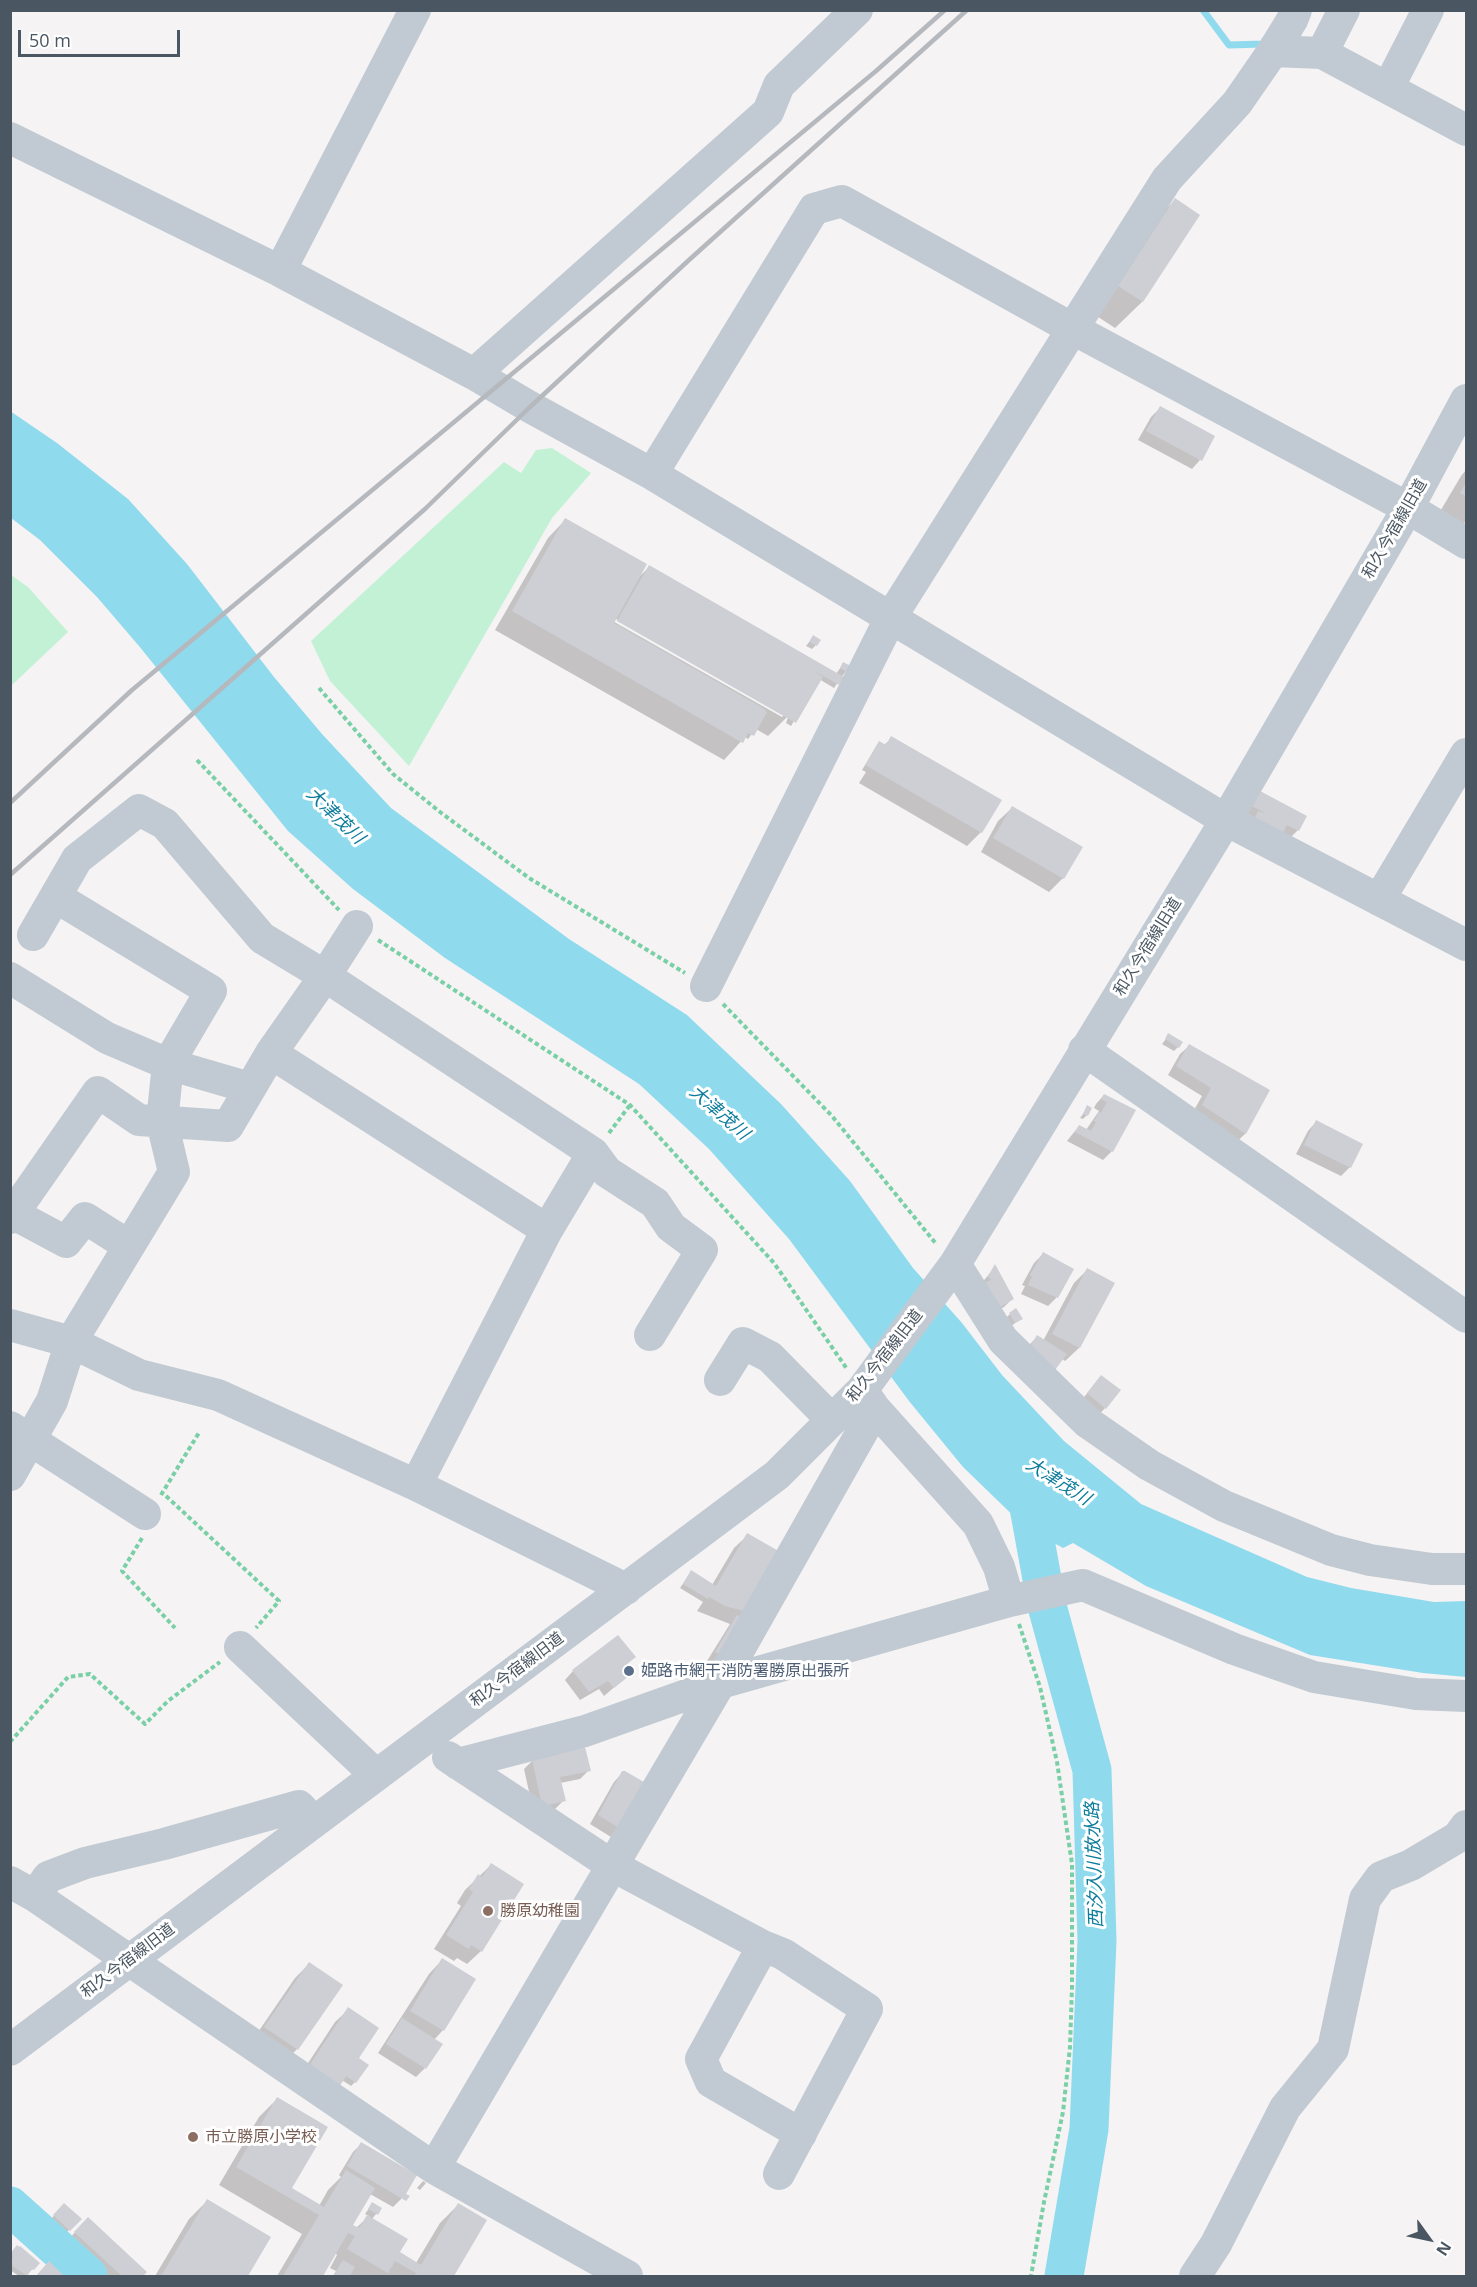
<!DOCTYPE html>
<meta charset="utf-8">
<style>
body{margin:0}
#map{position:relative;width:1477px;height:2287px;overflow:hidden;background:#f5f3f3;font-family:"Open Sans",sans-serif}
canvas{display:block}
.frame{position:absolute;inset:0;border:12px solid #4a5661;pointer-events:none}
.north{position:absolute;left:1399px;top:2209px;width:60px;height:60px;-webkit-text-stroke:4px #fff;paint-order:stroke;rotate:123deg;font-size:16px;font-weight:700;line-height:24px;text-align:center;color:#4a5661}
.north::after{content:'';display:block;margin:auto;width:21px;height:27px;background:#4a5661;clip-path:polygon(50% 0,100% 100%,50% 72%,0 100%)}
.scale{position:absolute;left:18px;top:30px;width:162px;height:27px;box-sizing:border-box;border:3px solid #4a5661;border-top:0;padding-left:8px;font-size:18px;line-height:21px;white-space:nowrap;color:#4a5661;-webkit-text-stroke:4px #fff;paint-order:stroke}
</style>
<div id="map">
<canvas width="1477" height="2287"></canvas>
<div class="frame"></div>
<div class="north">N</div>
<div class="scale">50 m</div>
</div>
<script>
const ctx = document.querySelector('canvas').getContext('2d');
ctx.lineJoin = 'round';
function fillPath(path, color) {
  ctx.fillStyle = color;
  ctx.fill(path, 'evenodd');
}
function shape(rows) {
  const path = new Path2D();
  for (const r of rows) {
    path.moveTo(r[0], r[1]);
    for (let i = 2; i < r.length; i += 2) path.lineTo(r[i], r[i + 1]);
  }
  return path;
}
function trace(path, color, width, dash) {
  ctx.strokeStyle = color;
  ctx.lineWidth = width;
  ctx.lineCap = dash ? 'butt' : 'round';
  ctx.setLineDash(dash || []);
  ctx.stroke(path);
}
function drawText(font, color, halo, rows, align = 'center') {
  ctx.font = font + ' "Open Sans","Noto Sans JP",sans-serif';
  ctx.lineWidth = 6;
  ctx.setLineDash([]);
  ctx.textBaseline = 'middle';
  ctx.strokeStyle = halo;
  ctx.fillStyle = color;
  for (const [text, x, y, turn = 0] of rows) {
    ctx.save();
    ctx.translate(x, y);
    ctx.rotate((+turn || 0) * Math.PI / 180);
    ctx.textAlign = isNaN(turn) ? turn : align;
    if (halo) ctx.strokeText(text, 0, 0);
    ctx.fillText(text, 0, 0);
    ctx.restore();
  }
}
fillPath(shape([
 [552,448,591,473,552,518,409,766,330,681,311,641,504,462,521,473,536,450],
 [11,575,28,587,68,632,12,685]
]), '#c3f1d5');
fillPath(shape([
 [10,411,57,443,128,499,187,564,274,677,322,734,391,808,569,939,687,1015,781,1104,850,1181,913,1268,962,1323,1002,1375,1064,1441,1141,1504,1307,1577,1351,1588,1434,1602,1466,1601,1466,1677,1423,1673,1310,1655,1146,1586,1073,1543,1063,1548,1025,1527,963,1467,909,1401,789,1239,709,1149,639,1084,445,958,353,889,288,831,139,646,97,597,40,540,11,518]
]), '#90daee');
fillPath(shape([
 [1175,200,1198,215,1142,302,1115,328,1092,313,1148,227],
 [1160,408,1200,460,1192,469,1138,440,1151,417],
 [1466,470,1466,521,1456,532,1435,520,1461,476],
 [566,519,640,576,649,567,836,674,843,664,846,671,834,688,819,679,791,726,786,723,789,715,768,736,756,729,748,739,745,737,724,760,495,630,548,538],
 [611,616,784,715,782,717,609,619],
 [813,637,816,645,812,649,806,646],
 [892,738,981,832,967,846,859,783,866,772,862,770,876,747,880,743,884,745],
 [1252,802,1305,816,1298,830,1289,839,1244,815],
 [1012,808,1063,878,1049,892,981,852,998,821],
 [1169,1035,1178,1047,1174,1051,1162,1044],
 [1189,1046,1268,1091,1245,1134,1231,1147,1189,1119,1202,1096,1168,1075,1180,1054],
 [1104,1095,1134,1111,1112,1151,1103,1160,1067,1141,1079,1126,1086,1130,1099,1111,1094,1108,1096,1104],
 [1088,1107,1087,1115,1083,1119,1080,1118],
 [1316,1122,1350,1167,1341,1176,1296,1154,1308,1131],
 [1043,1254,1057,1297,1048,1306,1021,1294,1025,1286,1022,1285,1034,1263],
 [995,1267,1013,1298,1004,1307,988,1316,980,1285],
 [1087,1270,1113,1283,1079,1348,1065,1361,1062,1359,1054,1369,1028,1346,1037,1337,1043,1341,1074,1283],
 [1010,1314,1021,1319,1011,1326,1006,1318],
 [1101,1377,1105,1408,1097,1417,1079,1403],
 [748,1535,780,1554,716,1667,707,1661,730,1624,697,1611,703,1602,680,1588,691,1572,712,1585,734,1548],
 [626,1665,632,1672,604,1696,599,1689,580,1700,565,1680,573,1671],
 [533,1760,589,1770,580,1779,560,1783,564,1800,555,1809,534,1814,524,1769],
 [623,1772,646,1786,611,1837,590,1824,614,1782],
 [491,1865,481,1951,467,1964,457,1958,454,1961,434,1949,461,1906,457,1903,465,1890],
 [442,1960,443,2030,434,2040,425,2068,416,2077,378,2053,429,1974],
 [309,1964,297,2049,284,2063,252,2041,295,1978],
 [349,2009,352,2065,355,2082,351,2086,342,2080,295,2083,335,2022],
 [277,2099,290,2189,319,2206,328,2190,341,2177,339,2175,353,2152,362,2143,402,2198,393,2207,370,2194,351,2225,356,2228,369,2216,365,2214,372,2204,380,2209,372,2219,398,2253,416,2263,440,2223,458,2205,485,2221,452,2276,333,2276,336,2271,330,2268,337,2255,335,2253,321,2276,277,2276,302,2234,219,2185,259,2117],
 [423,2181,426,2183,420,2190,417,2188],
 [207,2201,269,2238,247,2276,155,2276,189,2219],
 [64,2205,80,2219,65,2234,50,2220],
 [79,2228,145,2272,141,2276,104,2276,66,2242],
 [13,2251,33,2269,24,2276,19,2276,10,2270,10,2255]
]), '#0003');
trace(shape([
 [1203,10,1229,45,1263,44,1265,40]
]), '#90daee', 7);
trace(shape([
 [1024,1480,1047,1606,1092,1770,1097,1941,1089,2129,1064,2276],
 [10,2206,88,2276]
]), '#90daee', 39);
fillPath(shape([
 [1175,198,1200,215,1143,302,1118,286],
 [1160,406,1215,436,1202,461,1146,431],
 [1466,483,1466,496,1460,493],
 [565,518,647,564,614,623,763,708,767,712,754,736,748,733,743,743,512,611],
 [649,565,844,677,839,685,813,670,823,677,796,723,617,621],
 [813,635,821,640,817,646,809,642],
 [843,662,851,666,848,672,840,668],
 [891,736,1002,800,982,833,865,765,879,741,886,745],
 [1260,791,1307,816,1299,831,1287,825,1279,840,1251,825,1258,811,1267,814,1252,806],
 [1012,806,1083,847,1064,879,993,838],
 [1168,1033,1183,1042,1179,1048,1165,1039],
 [1189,1044,1270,1090,1246,1134,1202,1105,1211,1088,1176,1066],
 [1104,1094,1136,1110,1113,1152,1075,1132,1079,1125,1091,1131,1096,1122,1094,1121,1099,1112,1101,1113,1107,1102,1101,1099],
 [1087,1105,1092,1108,1088,1116,1083,1114],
 [1316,1120,1363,1144,1351,1168,1304,1145],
 [1043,1252,1074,1269,1058,1298,1028,1285,1032,1277,1030,1275],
 [995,1264,1014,1299,998,1308,984,1283,991,1280,988,1276],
 [1087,1268,1115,1283,1080,1348,1052,1334],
 [1016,1308,1023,1319,1015,1323,1009,1313],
 [1037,1335,1067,1354,1055,1370,1042,1359,1043,1357,1029,1348],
 [1101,1375,1121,1390,1106,1409,1087,1393],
 [747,1533,782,1553,747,1612,725,1606,709,1597,708,1599,683,1584,691,1570,716,1586],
 [737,1615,747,1621,726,1659,715,1652],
 [618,1635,636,1657,627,1664,634,1672,614,1688,608,1681,589,1692,572,1670],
 [585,1747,591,1771,560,1777,566,1801,542,1806,532,1759],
 [622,1771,625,1771,649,1785,621,1829,598,1815],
 [491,1863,524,1884,482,1952,471,1945,469,1949,446,1935,473,1892,469,1889,478,1874,482,1877],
 [442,1958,476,1979,444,2031,410,2011],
 [309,1962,343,1985,298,2050,264,2027],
 [348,2007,379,2028,359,2058,369,2065,356,2083,346,2076,338,2089,307,2069],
 [402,2018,443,2044,426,2069,386,2044],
 [277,2097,328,2127,292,2188,324,2207,346,2170,375,2188,353,2225,359,2228,367,2215,408,2239,400,2252,421,2265,458,2203,487,2220,454,2276,414,2276,416,2273,395,2261,388,2273,347,2249,355,2236,348,2233,323,2276,283,2276,319,2215,236,2167],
 [361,2142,417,2175,406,2194,410,2196,406,2201,347,2166],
 [207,2199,271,2237,248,2276,161,2276],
 [372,2202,382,2208,378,2215,368,2209],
 [64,2203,82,2219,70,2231,53,2215],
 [88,2217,147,2272,143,2276,122,2276,74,2232],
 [17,2245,19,2247,20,2246,40,2263,34,2270,32,2269,27,2276,10,2264,13,2256,10,2254],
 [343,2260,355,2267,350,2276,333,2276],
 [49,2261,64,2276,36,2276]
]), '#cdcfd5');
trace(shape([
 [319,688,393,774,440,812,529,878,685,973],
 [197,760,339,910],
 [378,940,630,1105,774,1263,847,1369],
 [723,1004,832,1116,937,1245],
 [609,1133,630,1105],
 [161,1495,200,1431],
 [166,1496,279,1601,256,1628],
 [142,1538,122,1571,175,1628],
 [1019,1624,1040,1687,1057,1762,1072,1864,1072,1987,1070,2047,1063,2112,1044,2202,1031,2276],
 [10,1742,68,1677,90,1674,145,1724,168,1701,220,1662]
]), '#7ad0a6', 4, [4.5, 3]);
trace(shape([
 [1344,10,1322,53,1466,130],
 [1273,51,1292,20,1296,10],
 [1388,88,1428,10],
 [10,138,280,271,474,374,530,407,652,474,1226,820,1466,945],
 [280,271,415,10],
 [474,374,768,112,779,85,857,10],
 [652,474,814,209,842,201,1073,329,1408,508,1466,543],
 [1379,900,1466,754],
 [33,935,77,859,139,810,165,824,262,938,325,976,593,1153,607,1172,655,1203,671,1227,702,1250,650,1335],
 [10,978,107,1038,168,1064,250,1088],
 [706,986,891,617,1167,179,1237,103,1273,51,1322,53],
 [1084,1050,1466,1317],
 [271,1053,547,1230],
 [10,1212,66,1242,85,1218,129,1246],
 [10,1218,98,1092,139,1120,228,1126,271,1053,325,976,357,926],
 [955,1264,1003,1340,1087,1422,1149,1465,1224,1506,1331,1550,1370,1560,1432,1569,1466,1569],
 [10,1325,71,1342,139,1375,218,1395,416,1485,626,1589],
 [720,1380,743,1343,770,1357,832,1420],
 [864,1393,875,1409,978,1524,999,1567,1009,1601],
 [10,1427,145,1514],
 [10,1475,52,1401,71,1342,174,1172,162,1122,168,1064,211,991,56,897],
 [416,1485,547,1230,593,1153],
 [240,1647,376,1775],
 [448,1757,613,1866,763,1946,783,1954,867,2009,779,2174],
 [458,1764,585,1731,720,1683,1009,1601,1083,1585,1234,1649,1314,1677,1416,1694,1466,1696],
 [10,1882,35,1896,434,2168,627,2276],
 [35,1896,48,1877,85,1863,164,1844,299,1806,314,1822],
 [763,1946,701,2059,711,2082,801,2134],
 [10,2050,777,1475,862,1390,955,1264,1226,820,1408,508,1466,400],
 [434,2168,720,1683,875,1409],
 [1195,2276,1216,2244,1285,2108,1333,2049,1365,1899,1381,1877,1411,1865,1458,1837,1466,1826]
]), '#c1cad2', 32);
trace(shape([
 [10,803,132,690,876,71,945,10],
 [10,875,425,509,530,407,689,260,967,10]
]), '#b5b8bd', 4.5);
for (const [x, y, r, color] of [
 [629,1671,6,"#5c6f8a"],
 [488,1911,6,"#8d6e63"],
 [193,2137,6,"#8d6e63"]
]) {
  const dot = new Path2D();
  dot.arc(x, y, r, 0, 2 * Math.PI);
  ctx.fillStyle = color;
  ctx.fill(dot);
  trace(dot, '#fff', 2);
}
drawText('16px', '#4a5661', '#fff', [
 ["和久今宿線旧道",1395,529,-60],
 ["和久今宿線旧道",1148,947,-58],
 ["和久今宿線旧道",885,1356,-52],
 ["和久今宿線旧道",517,1670,-37],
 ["和久今宿線旧道",128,1961,-37]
]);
drawText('16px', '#4e5e75', '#fff', [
 ["姫路市網干消防署勝原出張所",641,1671]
], 'left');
drawText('16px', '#785e54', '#fff', [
 ["勝原幼稚園",500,1911],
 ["市立勝原小学校",205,2137]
], 'left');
drawText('italic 18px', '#0c7c9b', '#fff', [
 ["大津茂川",335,816,44],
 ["大津茂川",719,1113,41],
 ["大津茂川",1058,1482,32],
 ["西汐入川放水路",1095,1865,-92]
]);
</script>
